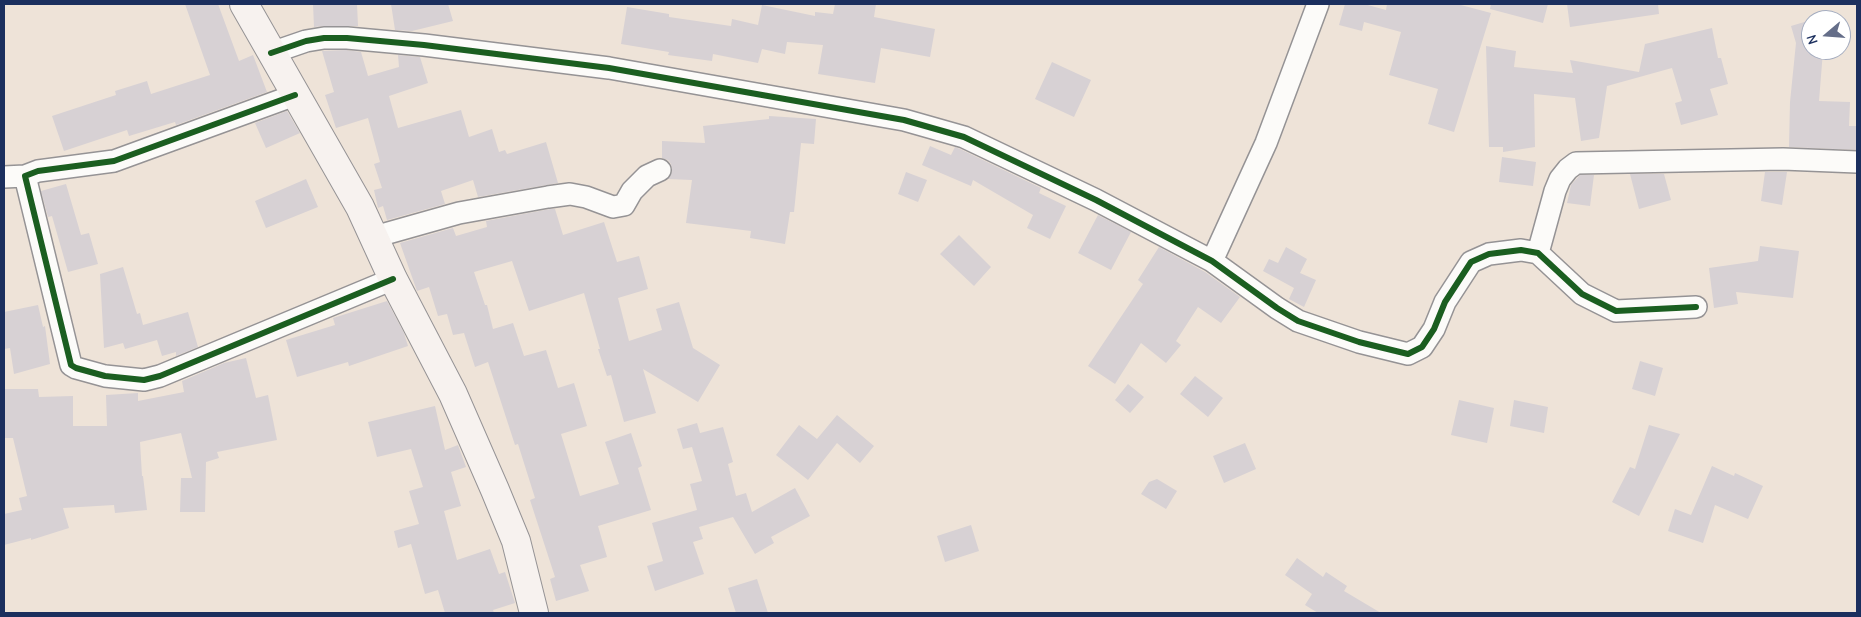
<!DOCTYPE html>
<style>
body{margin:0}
#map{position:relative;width:1861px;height:617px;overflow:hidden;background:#eee3d8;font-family:"Comic Neue",sans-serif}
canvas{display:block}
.frame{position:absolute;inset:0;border:5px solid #1b2f5e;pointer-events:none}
.north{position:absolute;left:1801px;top:10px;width:50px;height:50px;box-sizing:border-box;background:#fff;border:1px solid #a4acbf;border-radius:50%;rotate:252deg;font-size:14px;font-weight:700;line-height:20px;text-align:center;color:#1b2f5e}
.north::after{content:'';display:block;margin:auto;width:18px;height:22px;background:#656e89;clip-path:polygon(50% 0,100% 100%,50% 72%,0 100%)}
</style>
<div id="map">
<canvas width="1861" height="617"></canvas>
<div class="frame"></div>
<div class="north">N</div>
</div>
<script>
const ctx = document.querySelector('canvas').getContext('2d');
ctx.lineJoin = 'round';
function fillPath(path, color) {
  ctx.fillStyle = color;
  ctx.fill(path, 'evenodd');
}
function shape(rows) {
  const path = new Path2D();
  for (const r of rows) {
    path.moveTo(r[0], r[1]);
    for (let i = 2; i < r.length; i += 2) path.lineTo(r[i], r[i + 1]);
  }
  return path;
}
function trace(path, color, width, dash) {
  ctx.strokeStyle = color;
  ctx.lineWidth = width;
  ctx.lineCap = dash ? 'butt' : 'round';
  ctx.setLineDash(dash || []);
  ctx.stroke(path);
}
fillPath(shape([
 [185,4,218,4,239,61,253,55,267,92,176,125,175,122,129,136,127,130,64,151,52,116,116,95,115,91,147,81,151,94,210,75],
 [313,4,357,4,358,26,324,26,314,27],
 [391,4,448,4,453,21,412,31,395,30],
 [835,4,876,4,874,17,935,29,930,57,881,48,875,83,818,74,823,45,787,42,785,54,762,49,758,63,713,54,712,61,668,55,669,52,621,44,627,7,669,14,669,17,731,26,732,19,758,25,762,5,815,16,815,12,833,14],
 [1345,4,1364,4,1386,10,1387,4,1457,4,1491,13,1454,132,1428,124,1438,89,1389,75,1401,32,1364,22,1362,31,1339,25],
 [1491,4,1548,4,1543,23,1490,9],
 [1567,4,1658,4,1659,14,1570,27],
 [1811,20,1811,50,1827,50,1823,51,1819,101,1850,102,1849,126,1857,126,1857,150,1789,147,1790,102,1796,43,1791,26],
 [1712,28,1718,58,1721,58,1728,84,1710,89,1718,115,1681,125,1675,103,1682,101,1672,68,1607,86,1599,138,1581,141,1575,98,1534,94,1535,147,1503,152,1503,147,1489,147,1486,46,1516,51,1514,67,1573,73,1570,60,1639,72,1645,44],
 [346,50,361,52,368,76,399,67,398,55,420,57,428,83,389,96,398,128,461,110,469,137,492,129,499,152,505,150,507,154,546,142,558,183,478,197,473,180,441,191,445,204,387,220,383,206,378,208,374,190,382,188,374,164,380,162,368,118,336,128,325,95,334,92,322,51],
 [1052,62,1091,80,1074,117,1035,99],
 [287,111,300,133,266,148,255,123],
 [769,116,816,119,814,144,801,143,794,212,790,212,785,244,750,238,751,231,686,223,692,180,668,179,672,171,671,164,668,160,662,158,662,141,705,143,703,126,769,119],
 [930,146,951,155,955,147,960,149,1041,188,1039,193,1066,206,1050,239,1027,228,1033,215,973,180,971,186,922,165],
 [1502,157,1536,162,1533,186,1499,182],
 [906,172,927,180,918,202,898,194],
 [1765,172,1787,172,1782,205,1761,201],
 [1630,174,1664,174,1671,200,1639,209],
 [1580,175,1594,175,1590,206,1567,203,1571,185],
 [306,179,318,207,266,228,255,201],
 [66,184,81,235,89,233,98,264,68,272,52,216,48,217,41,191],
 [550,209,555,209,563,235,604,222,617,262,639,256,648,289,618,298,629,341,662,330,656,309,679,302,693,348,720,365,698,402,643,369,656,413,624,422,611,375,607,376,598,349,600,349,584,293,529,311,512,261,474,272,485,305,487,305,493,329,513,323,524,356,546,350,558,388,574,383,587,426,561,434,580,496,619,484,605,442,631,433,642,466,638,468,651,510,598,526,607,557,580,565,589,591,556,601,550,579,555,577,530,500,535,498,518,444,515,445,488,362,475,367,464,333,453,335,447,314,438,316,429,287,417,291,400,243,453,228,456,236,487,227,486,221],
 [1098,215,1131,232,1111,270,1078,253],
 [959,235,991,267,974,286,940,254],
 [1760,246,1799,251,1793,298,1736,292,1738,304,1714,308,1709,268,1758,261],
 [1159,247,1205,272,1240,297,1221,323,1198,307,1176,341,1181,345,1166,363,1141,343,1115,384,1088,366,1143,284,1138,280],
 [1286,247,1307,259,1300,273,1316,280,1304,307,1289,299,1294,288,1263,271,1269,259,1278,263],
 [123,267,137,314,140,313,143,325,188,312,198,347,176,356,176,352,162,356,157,340,125,349,123,343,104,348,100,274],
 [387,301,404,333,408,346,349,366,348,362,297,377,286,340,335,325,333,318],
 [38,305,43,327,45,326,50,364,14,374,10,348,4,349,4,312],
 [246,358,256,398,268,395,277,440,217,452,219,458,206,462,205,512,180,512,181,478,192,478,181,433,140,442,142,476,143,476,147,510,115,513,114,505,63,508,69,528,31,540,31,538,4,545,4,514,22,510,19,498,27,496,13,438,4,438,4,389,38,389,39,397,73,396,73,426,107,426,106,395,138,393,138,401,184,392,182,381,224,363],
 [1640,361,1663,368,1655,396,1632,389],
 [1195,376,1223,398,1208,417,1180,394],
 [1128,384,1144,397,1130,413,1115,400],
 [1459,400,1494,408,1487,443,1451,435],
 [1514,400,1548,407,1544,433,1510,426],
 [435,406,445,450,458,445,466,467,451,472,461,506,444,511,457,560,490,549,499,574,505,572,515,603,493,610,494,613,445,613,438,590,425,594,411,544,398,548,394,531,419,524,409,491,423,487,411,449,377,457,368,422],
 [837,415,874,446,860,463,837,443,808,480,776,455,799,425,817,439],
 [697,423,700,433,723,427,733,462,728,464,736,496,746,493,752,512,795,488,810,516,771,537,774,543,755,554,733,517,699,527,703,539,693,542,704,574,655,591,647,566,663,561,652,523,697,510,690,484,702,481,692,447,683,449,677,429],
 [1649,425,1680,434,1639,516,1612,502,1630,467,1635,469],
 [1245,443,1256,469,1224,483,1213,456],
 [1712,466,1734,476,1735,473,1763,486,1748,519,1715,505,1703,543,1668,531,1675,509,1691,515],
 [1157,479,1177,491,1166,509,1141,494,1149,482],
 [971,525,979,551,945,562,937,536],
 [1297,558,1323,577,1326,572,1347,586,1344,591,1381,613,1318,613,1305,605,1312,594,1285,575],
 [757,579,768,613,736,613,728,588]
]), '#d7d1d4');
const street = shape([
 [271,53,306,41,324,38,347,38,424,45,609,68,904,120,964,137,1096,200,1212,261,1277,308,1298,321,1359,342,1408,354,1422,347,1434,329,1445,302,1471,262,1489,254,1521,250,1538,253,1582,294,1616,311,1696,307],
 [295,95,114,161,38,171,25,176,71,365,76,368,105,376,144,380,160,376,393,279],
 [4,177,25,176],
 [374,237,459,213,548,197,570,194,586,197,613,207,624,205,632,191,647,176,660,170],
 [1538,253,1555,191,1560,179,1568,169,1576,163,1783,159,1857,162],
 [1212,261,1266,143,1318,4]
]);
const secondary = shape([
 [244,4,360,207,393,279,453,394,495,490,516,541,534,613]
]);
trace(street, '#959395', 24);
trace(secondary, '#959395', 30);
trace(street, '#fcfbf9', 21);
trace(secondary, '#f7f2ef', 28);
trace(shape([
 [271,53,306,41,324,38,347,38,424,45,609,68,904,120,964,137,1096,200,1212,261,1277,308,1298,321,1359,342,1408,354,1422,347,1434,329,1445,302,1471,262,1489,254,1521,250,1538,253,1582,294,1616,311,1696,307],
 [295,95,114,161,38,171,25,176,71,365,76,368,105,376,144,380,160,376,393,279]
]), '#1b5e20', 6);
</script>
